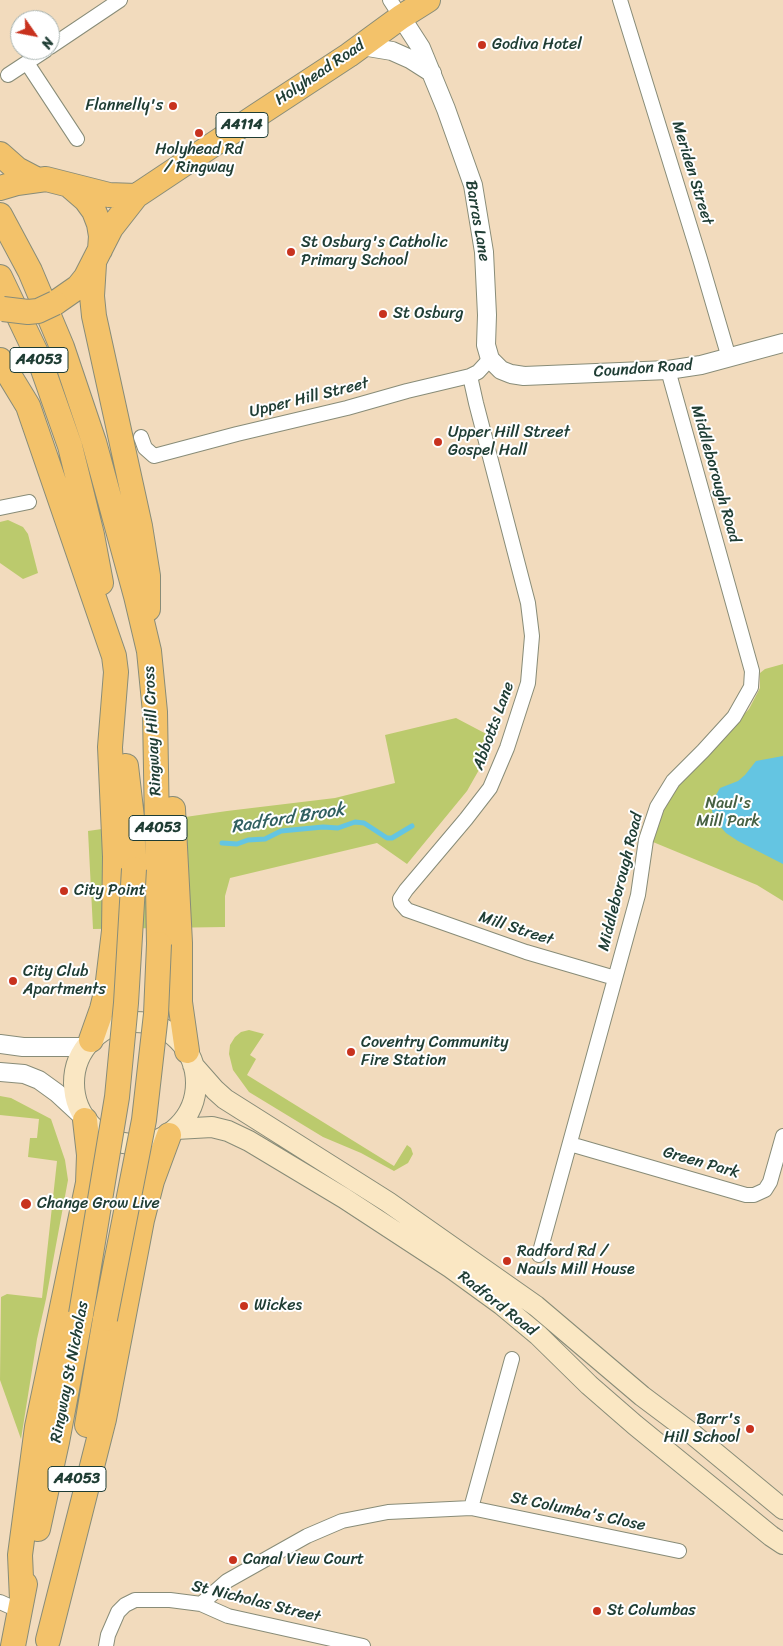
<!DOCTYPE html>
<style>
body{margin:0}
#map{position:relative;width:783px;height:1646px;overflow:hidden;background:#f2dbbd;font-family:Sriracha,sans-serif}
canvas{display:block}
.north{position:absolute;left:10px;top:10px;width:50px;height:50px;box-sizing:border-box;background:#fff;border:1px solid #a5b1ae;border-radius:50%;rotate:123deg;font-size:14px;font-weight:700;line-height:20px;text-align:center;color:#1f3d34}
.north::after{content:'';display:block;margin:auto;width:18px;height:22px;background:#c8321e;clip-path:polygon(50% 0,100% 100%,50% 72%,0 100%)}
</style>
<div id="map">
<canvas width="783" height="1646"></canvas>
<div class="north">N</div>
</div>
<script>
const ctx = document.querySelector('canvas').getContext('2d');
ctx.lineJoin = 'round';
function fillPath(path, color) {
  ctx.fillStyle = color;
  ctx.fill(path, 'evenodd');
}
function shape(rows) {
  const path = new Path2D();
  for (const r of rows) {
    if (r.length === 3) {
      path.moveTo(r[0] + r[2], r[1]);
      path.arc(r[0], r[1], r[2], 0, 2 * Math.PI);
      continue;
    }
    path.moveTo(r[0], r[1]);
    for (let i = 2; i < r.length; i += 2) path.lineTo(r[i], r[i + 1]);
  }
  return path;
}
function trace(path, color, width, dash) {
  ctx.strokeStyle = color;
  ctx.lineWidth = width;
  ctx.lineCap = dash ? 'butt' : 'round';
  ctx.setLineDash(dash || []);
  ctx.stroke(path);
}
function drawText(font, color, halo, rows, align = 'center') {
  ctx.font = font + ' Sriracha,sans-serif';
  ctx.lineWidth = 4;
  ctx.setLineDash([]);
  ctx.textBaseline = 'middle';
  ctx.strokeStyle = halo;
  ctx.fillStyle = color;
  for (const [text, x, y, turn = 0] of rows) {
    ctx.save();
    ctx.translate(x, y);
    ctx.rotate((+turn || 0) * Math.PI / 180);
    ctx.textAlign = isNaN(turn) ? turn : align;
    if (halo) ctx.strokeText(text, 0, 0);
    ctx.fillText(text, 0, 0);
    ctx.restore();
  }
}
fillPath(shape([
 [8,520,23,527,28,534,38,573,23,579,0,563,0,522],
 [783,664,783,901,757,885,653,842,666,804,677,786,749,709,760,688,760,673,765,669],
 [456,718,494,738,484,761,467,791,407,864,377,843,230,878,225,896,225,927,93,929,88,831,227,811,335,798,395,783,385,735],
 [249,1030,264,1034,250,1055,256,1059,247,1075,394,1166,407,1145,411,1148,413,1154,408,1163,394,1171,361,1153,323,1137,249,1092,233,1070,229,1054,230,1045,235,1037,241,1032],
 [0,1096,11,1098,51,1119,65,1160,68,1180,46,1299,37,1339,21,1439,0,1380,1,1297,7,1294,42,1298,57,1161,28,1157,30,1138,37,1138,39,1119,0,1115]
]), '#bbca6d');
fillPath(shape([
 [783,756,783,864,738,841,726,833,717,823,712,811,713,800,720,788,738,781,745,775,756,761]
]), '#64c5e2');
trace(shape([
 [222,843,237,844,248,840,265,839,281,831,323,827,338,828,355,822,364,823,387,838,392,838,412,826]
]), '#64c5e2', 5);
const minor = shape([
 [390,0,401,17],
 [620,0,700,259,729,358],
 [50,47,120,0],
 [27,63,77,139],
 [8,75,46,50],
 [470,376,476,403,528,603,532,636,528,683,507,748,490,788,466,819,406,890,400,899,401,903,407,910,526,952,615,978],
 [141,437,145,448,154,456,237,434,347,408,407,391,470,376,478,372,490,359],
 [0,508,29,502],
 [570,1144,746,1195,754,1195,765,1190,770,1182,783,1136],
 [539,1255,638,895,646,840,657,807,673,781,703,751,734,717,751,687,752,671,668,370],
 [471,1508,512,1359],
 [0,1602,20,1611],
 [201,1604,227,1581,307,1536,342,1521,388,1512,471,1508,679,1551],
 [106,1646,108,1635,118,1612,125,1605,135,1600,170,1600,201,1604,228,1616,363,1646]
]);
const tertiary = shape([
 [401,17,421,48,446,109,473,185,484,252,487,315,486,345,490,359,501,370,511,374,524,376,668,370,701,365,783,343],
 [362,46,392,51,410,59,432,73],
 [0,1044,23,1047,85,1047],
 [0,1072,24,1074,39,1080,57,1093,83,1117]
]);
const secondary = shape([
 [135,1083,61],
 [193,1065,215,1090,225,1099,388,1202,536,1306,642,1396,690,1432,783,1509],
 [176,1129,212,1127,228,1131,249,1141,344,1198,451,1268,502,1305,538,1335,589,1385,635,1425,771,1536,783,1544]
]);
const trunk = shape([
 [0,154,17,169,36,179],
 [71,187,86,200,94,211,99,224,101,236,100,250],
 [0,188,17,183,46,179,109,195,136,196],
 [0,215,30,271,62,347,94,442,136,596,149,651,155,712,159,944],
 [94,264,92,296,94,316,140,526,148,576,148,609],
 [0,277,40,361,70,446,92,535,101,583],
 [55,303,78,287,86,277,111,228,136,196,256,116,349,55,401,17,428,0],
 [0,360,28,406,114,656,116,672,110,747,115,857,114,931,107,989,102,1009,91,1040],
 [126,766,132,818,134,869],
 [173,809,180,943,180,1002,187,1051],
 [87,1425,105,1319],
 [38,1529,57,1442,81,1314],
 [22,1600,20,1555,37,1427,88,1183,89,1155,85,1120],
 [48,1640,104,1419,142,1220,152,1181,169,1135],
 [13,1646,25,1584]
]);
trace(minor, '#888c78', 16);
trace(tertiary, '#888c78', 20);
trace(secondary, '#888c78', 22);
trace(trunk, '#888c78', 26);
trace(minor, '#fff', 14);
trace(tertiary, '#fff', 18);
trace(secondary, '#fae7c3', 20);
trace(trunk, '#f3c26a', 24);
const trunkBridge = shape([
 [3,309,28,312,38,311,55,303],
 [81,1314,117,1097,126,1003,134,869],
 [105,1319,144,1120,156,1014,159,944]
]);
trace(trunkBridge, '#888c78', 26, []);
trace(trunkBridge, '#f3c26a', 24);
for (const [x, y, r, color] of [
 [482,45,5,"#c8321e"],
 [173,106,5,"#c8321e"],
 [199,133,5,"#c8321e"],
 [291,252,5,"#c8321e"],
 [383,314,5,"#c8321e"],
 [438,442,5,"#c8321e"],
 [64,891,5,"#c8321e"],
 [13,981,5,"#c8321e"],
 [351,1052,5,"#c8321e"],
 [26,1204,6,"#c8321e"],
 [507,1261,5,"#c8321e"],
 [244,1306,5,"#c8321e"],
 [750,1429,5,"#c8321e"],
 [233,1560,5,"#c8321e"],
 [597,1611,5,"#c8321e"]
]) {
  const dot = new Path2D();
  dot.arc(x, y, r, 0, 2 * Math.PI);
  ctx.fillStyle = color;
  ctx.fill(dot);
  trace(dot, '#fff', 2);
}
for (const [x, y, w] of [
 [242,125,52],
 [39,360,58],
 [158,828,58],
 [77,1479,58]
]) {
  const box = new Path2D();
  box.roundRect(x - w / 2, y - 12.5, w, 25, 4);
  ctx.fillStyle = '#fff';
  ctx.fill(box);
  trace(box, '#1f3d34', 1);
}
drawText('bold 15px', '#1f3d34', null, [
 ["A4114",242,125],
 ["A4053",39,360],
 ["A4053",158,828],
 ["A4053",77,1479]
]);
drawText('16px', '#1f3d34', '#fff', [
 ["Godiva Hotel",492,45],
 ["Flannelly's",163,106,"right"],
 ["Holyhead Rd",199,150,"center"],
 ["/ Ringway",199,168,"center"],
 ["St Osburg's Catholic",301,243],
 ["Primary School",301,261],
 ["St Osburg",393,314],
 ["Upper Hill Street",448,433],
 ["Gospel Hall",448,451],
 ["City Point",74,891],
 ["City Club",23,972],
 ["Apartments",23,990],
 ["Coventry Community",361,1043],
 ["Fire Station",361,1061],
 ["Change Grow Live",37,1204],
 ["Radford Rd /",517,1252],
 ["Nauls Mill House",517,1270],
 ["Wickes",254,1306],
 ["Barr's",740,1420,"right"],
 ["Hill School",740,1438,"right"],
 ["Canal View Court",243,1560],
 ["St Columbas",607,1611]
], 'left');
drawText('16px', '#1f3d34', '#fff', [
 ["Holyhead Road",320,73,-34],
 ["Meriden Street",692,173,73],
 ["Barras Lane",477,221,80],
 ["Coundon Road",643,369,-4],
 ["Upper Hill Street",309,398,-14],
 ["Middleborough Road",715,474,74],
 ["Abbotts Lane",494,726,-70],
 ["Ringway Hill Cross",153,731,-93],
 ["Middleborough Road",621,882,-76],
 ["Mill Street",516,929,18],
 ["Green Park",701,1163,16],
 ["Radford Road",497,1304,38],
 ["Ringway St Nicholas",70,1372,-79],
 ["St Columba's Close",578,1512,12],
 ["St Nicholas Street",256,1602,14]
]);
drawText('16px', '#466042', '#fff', [
 ["Naul's",728,804],
 ["Mill Park",728,822]
]);
drawText('italic 18px', '#305f60', '#fff', [
 ["Radford Brook",288,819,-9]
]);
</script>
